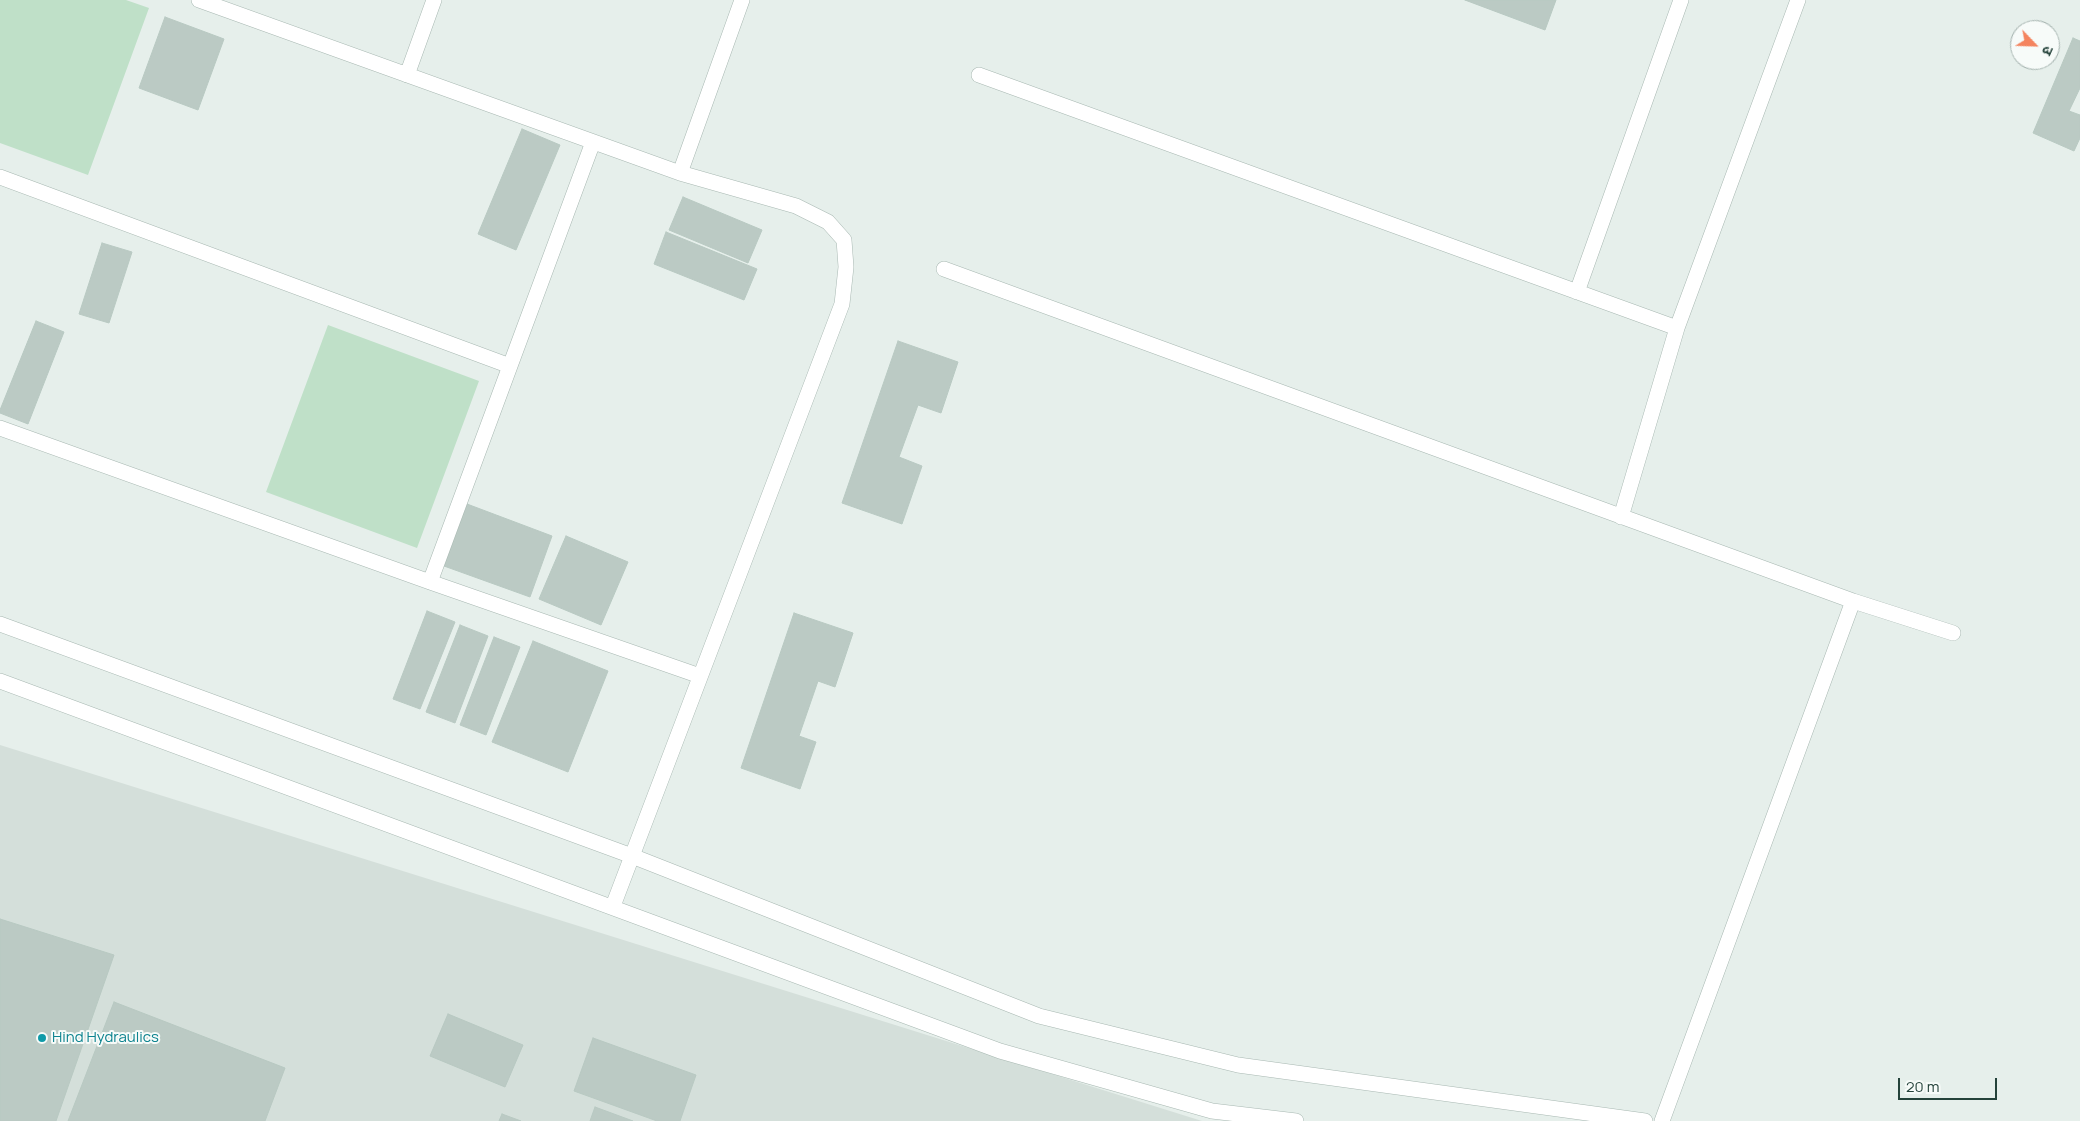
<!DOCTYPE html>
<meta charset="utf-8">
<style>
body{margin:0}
#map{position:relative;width:2080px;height:1121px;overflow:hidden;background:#e6efeb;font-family:Manrope,"Noto Sans Devanagari",sans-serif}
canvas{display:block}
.north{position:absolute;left:2010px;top:20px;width:50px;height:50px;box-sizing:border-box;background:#f7fbf9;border:1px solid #a3b1ad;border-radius:50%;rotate:114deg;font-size:14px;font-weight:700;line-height:20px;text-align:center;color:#24423a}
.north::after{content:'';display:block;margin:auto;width:18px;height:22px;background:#f4845f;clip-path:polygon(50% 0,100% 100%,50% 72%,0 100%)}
.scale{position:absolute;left:1898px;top:1078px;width:99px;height:22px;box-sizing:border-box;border:2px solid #24423a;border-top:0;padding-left:6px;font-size:15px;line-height:18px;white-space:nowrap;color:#24423a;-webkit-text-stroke:4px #f7fbf9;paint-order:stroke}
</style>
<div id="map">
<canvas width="2080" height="1121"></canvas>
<div class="north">उ</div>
<div class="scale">20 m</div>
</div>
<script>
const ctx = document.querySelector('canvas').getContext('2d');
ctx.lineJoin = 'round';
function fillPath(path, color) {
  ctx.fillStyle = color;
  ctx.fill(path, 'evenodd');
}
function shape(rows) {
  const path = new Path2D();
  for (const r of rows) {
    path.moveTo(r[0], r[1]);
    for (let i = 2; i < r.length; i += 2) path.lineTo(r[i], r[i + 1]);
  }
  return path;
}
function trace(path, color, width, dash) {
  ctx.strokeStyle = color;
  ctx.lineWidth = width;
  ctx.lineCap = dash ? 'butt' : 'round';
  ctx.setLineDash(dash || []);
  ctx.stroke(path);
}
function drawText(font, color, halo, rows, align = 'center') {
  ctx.font = font + ' Manrope,sans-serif';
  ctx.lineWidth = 4;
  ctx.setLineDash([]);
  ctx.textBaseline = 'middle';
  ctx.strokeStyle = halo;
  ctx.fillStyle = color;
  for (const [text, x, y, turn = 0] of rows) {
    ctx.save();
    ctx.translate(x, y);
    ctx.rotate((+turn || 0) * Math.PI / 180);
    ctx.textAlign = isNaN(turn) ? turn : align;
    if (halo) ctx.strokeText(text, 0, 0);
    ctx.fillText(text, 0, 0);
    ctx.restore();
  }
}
fillPath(shape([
 [0,745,1202,1121,0,1121]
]), '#d4dfda');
fillPath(shape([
 [0,0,126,0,149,8,88,175,0,143],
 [328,325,479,381,417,548,266,492]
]), '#bfe0c8');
const building = shape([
 [1465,0,1556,0,1545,30,1465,0],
 [165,17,224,39,198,110,139,88,165,17],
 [2073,38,2080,41,2080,88,2069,111,2080,115,2080,138,2074,151,2033,133,2073,38],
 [522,129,560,145,516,250,478,234,522,129],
 [683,197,762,230,748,263,669,230,683,197],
 [666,232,757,269,744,300,654,264,666,232],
 [102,243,132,252,109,323,79,314,102,243],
 [36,321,64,332,28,424,0,413,0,410,36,321],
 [898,341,958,362,941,413,918,405,899,457,922,466,902,524,842,503,898,341],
 [467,504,552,536,530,597,444,566,467,504],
 [566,536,628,562,601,625,539,599,566,536],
 [427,611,455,622,420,709,393,699,427,611],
 [794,613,853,633,835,687,818,681,799,736,816,742,800,789,741,768,794,613],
 [460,625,488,636,455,723,426,712,460,625],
 [494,637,520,647,486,735,460,725,494,637],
 [533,641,608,671,568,772,492,742,533,641],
 [0,919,114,955,56,1121,0,1121,0,919],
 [114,1002,285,1068,265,1121,68,1121,114,1002],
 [448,1014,523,1045,505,1087,430,1056,448,1014],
 [593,1038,696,1075,680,1121,657,1121,574,1091,593,1038],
 [595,1107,633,1121,590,1121,595,1107],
 [502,1114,521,1121,499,1121,502,1114]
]);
fillPath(building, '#bbcac4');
trace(building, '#b8c9c2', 1);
const minor = shape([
 [199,0,680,173,796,206,828,222,844,240,846,267,842,304,613,906],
 [407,75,434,0],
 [979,75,1677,328],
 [680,173,742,0],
 [0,177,510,366],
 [944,269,1853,601,1953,633],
 [1577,292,1681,0],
 [0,428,430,582,700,676],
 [1621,517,1677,328,1798,0],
 [430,582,593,142],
 [1662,1121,1853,601]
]);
const tertiary = shape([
 [0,624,632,856,1039,1016,1238,1065,1645,1121],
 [0,681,1000,1051,1212,1111,1296,1121]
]);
trace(minor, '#a8b8b2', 16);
trace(tertiary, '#a8b8b2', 16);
trace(minor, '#fff', 15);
trace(tertiary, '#fff', 15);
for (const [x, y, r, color] of [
 [42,1038,5,"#0f9aa8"]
]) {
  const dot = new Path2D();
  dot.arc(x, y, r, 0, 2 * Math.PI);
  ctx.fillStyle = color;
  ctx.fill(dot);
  trace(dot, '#f7fbf9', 2);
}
drawText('15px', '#0d838f', '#f7fbf9', [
 ["Hind Hydraulics",52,1038]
], 'left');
</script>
